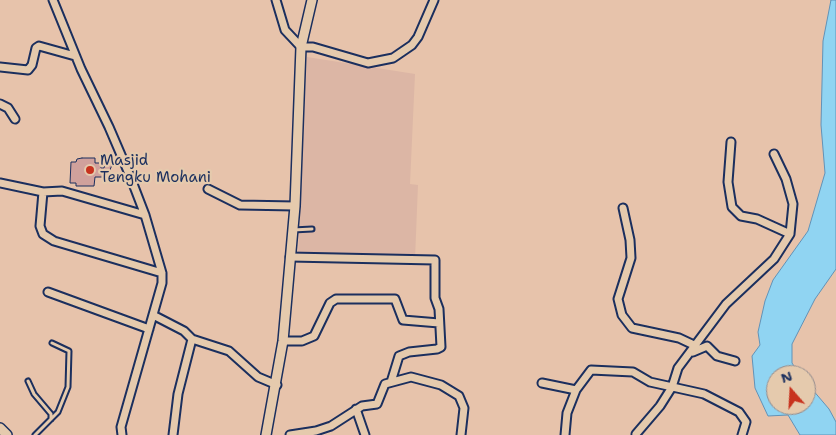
<!DOCTYPE html>
<style>
body{margin:0}
#map{position:relative;width:836px;height:435px;overflow:hidden;background:#e7c3ab;font-family:"Shantell Sans",sans-serif}
canvas{display:block}
.north{position:absolute;left:766px;top:365px;width:50px;height:50px;box-sizing:border-box;background:#e5caad;border:1px solid #948c8d;border-radius:50%;rotate:341deg;font-size:14px;font-weight:700;line-height:20px;text-align:center;color:#1b2f5e}
.north::after{content:'';display:block;margin:auto;width:18px;height:22px;background:#c8321e;clip-path:polygon(50% 0,100% 100%,50% 72%,0 100%)}
</style>
<div id="map">
<canvas width="836" height="435"></canvas>
<div class="north">N</div>
</div>
<script>
const ctx = document.querySelector('canvas').getContext('2d');
ctx.lineJoin = 'round';
function fillPath(path, color) {
  ctx.fillStyle = color;
  ctx.fill(path, 'evenodd');
}
function shape(rows) {
  const path = new Path2D();
  for (const r of rows) {
    path.moveTo(r[0], r[1]);
    for (let i = 2; i < r.length; i += 2) path.lineTo(r[i], r[i + 1]);
  }
  return path;
}
function trace(path, color, width, dash) {
  ctx.strokeStyle = color;
  ctx.lineWidth = width;
  ctx.lineCap = dash ? 'butt' : 'round';
  ctx.setLineDash(dash || []);
  ctx.stroke(path);
}
function drawText(font, color, halo, rows, align = 'center') {
  ctx.font = font + ' "Shantell Sans",sans-serif';
  ctx.lineWidth = 4.5;
  ctx.setLineDash([]);
  ctx.textBaseline = 'middle';
  ctx.strokeStyle = halo;
  ctx.fillStyle = color;
  for (const [text, x, y, turn = 0] of rows) {
    ctx.save();
    ctx.translate(x, y);
    ctx.rotate((+turn || 0) * Math.PI / 180);
    ctx.textAlign = isNaN(turn) ? turn : align;
    if (halo) ctx.strokeText(text, 0, 0);
    ctx.fillText(text, 0, 0);
    ctx.restore();
  }
}
fillPath(shape([
 [307,57,415,74,410,184,418,185,415,259,298,254]
]), '#dcb6a5');
const water = shape([
 [831,0,836,0,836,269,815,299,792,344,792,363,800,375,776,375,776,405,806,405,806,382,829,409,836,422,836,435,800,435,788,415,768,416,755,388,752,356,760,345,758,332,765,301,773,280,808,231,825,173,821,125,823,41,831,0]
]);
fillPath(water, '#90d4f2');
trace(water, '#6192b7', 1);
const building = shape([
 [82,158,95,158,95,163,101,163,101,168,104,168,105,163,112,165,107,177,95,177,94,186,76,186,76,183,70,183,71,162,76,162,77,159,82,158]
]);
fillPath(building, '#d0a19c');
trace(building, '#1b2f5e', 1);
const service = shape([
 [293,230,312,229],
 [28,381,34,394,51,414,51,419],
 [35,435,58,412,68,387,69,351,52,343]
]);
const minor = shape([
 [53,0,81,69,109,127,130,176,145,215,162,273,162,283,121,427,122,435],
 [276,0,285,30,301,47,313,47,368,63,393,58,412,45,418,37,434,0],
 [0,67,28,70,32,65,36,48,39,46,75,56],
 [0,104,8,108,15,119],
 [731,142,728,182,732,207,741,216,757,219,790,234],
 [0,183,43,192,62,191,145,215],
 [208,189,240,205,295,206],
 [43,192,40,226,43,234,54,241,162,273],
 [623,208,630,240,631,258,618,299,622,315,632,328,679,338,696,346],
 [290,257,435,260,435,298,439,309,441,347,437,349,409,352,399,356,391,382],
 [48,292,149,329],
 [153,315,184,331,192,339,178,394,173,435],
 [192,339,229,351,258,377,277,385],
 [283,341,302,341,314,336,330,303,336,299,395,299,403,320,439,323],
 [693,352,707,346,717,356,735,361],
 [542,383,576,390,591,370,633,372,650,382,704,394,739,412,746,422,742,435],
 [356,409,365,435],
 [636,434,660,406,672,387,678,368,726,304,774,259,790,234,793,204,786,179,774,154],
 [290,435,316,431,331,426,362,406,377,404,385,384,411,377,441,385,459,396,464,408,461,435],
 [565,435,567,413,576,390]
]);
const tertiary = shape([
 [0,428,7,435],
 [266,435,283,341,295,206,301,47,312,0]
]);
trace(service, '#1b2f5e', 7);
trace(minor, '#1b2f5e', 11);
trace(tertiary, '#1b2f5e', 12);
trace(service, '#e5caad', 3);
trace(minor, '#e5caad', 7);
trace(tertiary, '#e5caad', 9);
for (const [x, y, r, color] of [
 [90,170,5,"#c8321e"]
]) {
  const dot = new Path2D();
  dot.arc(x, y, r, 0, 2 * Math.PI);
  ctx.fillStyle = color;
  ctx.fill(dot);
  trace(dot, '#e5caad', 2);
}
drawText('15px', '#1b2f5e', '#e5caad', [
 ["Masjid",100,161],
 ["Tengku Mohani",100,178]
], 'left');
</script>
